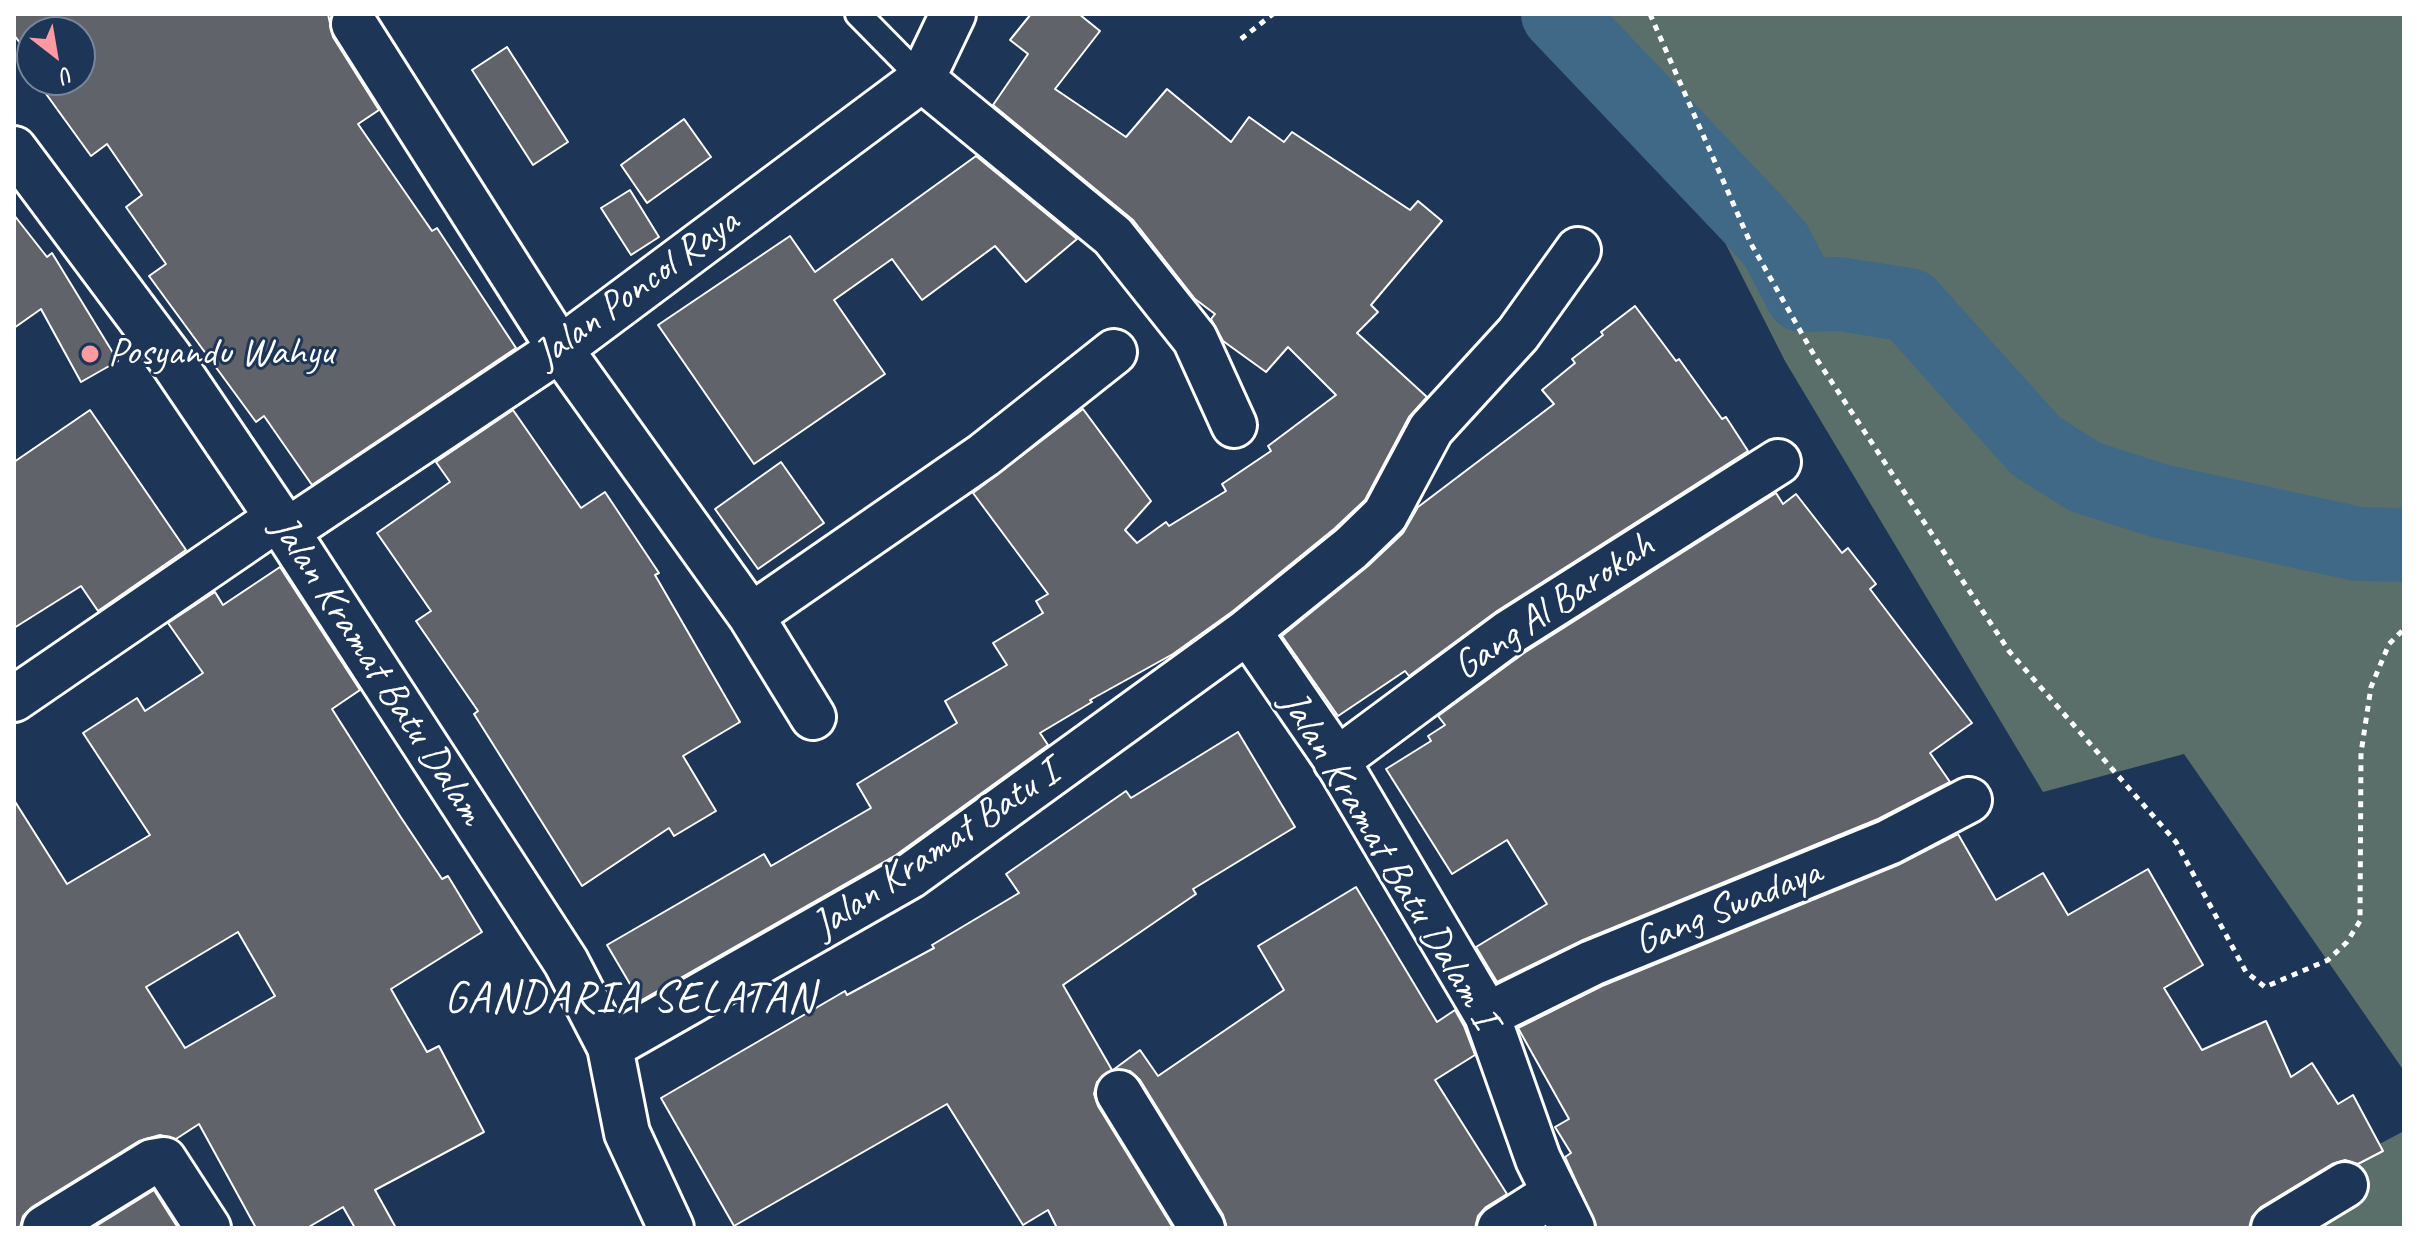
<!DOCTYPE html>
<style>
body{margin:0}
#map{position:relative;width:2418px;height:1242px;overflow:hidden;background:#1d3557;font-family:Caveat,sans-serif}
canvas{display:block}
.frame{position:absolute;inset:0;border:16px solid #fff;pointer-events:none}
.north{position:absolute;left:16px;top:16px;width:80px;height:80px;box-sizing:border-box;background:#1d3557;border:2px solid #77869a;border-radius:50%;rotate:149deg;font-size:22px;font-weight:700;line-height:32px;text-align:center;color:#fff}
.north::after{content:'';display:block;margin:auto;width:28px;height:36px;background:#ff9aa2;clip-path:polygon(50% 0,100% 100%,50% 72%,0 100%)}
</style>
<div id="map">
<canvas width="2418" height="1242"></canvas>
<div class="frame"></div>
<div class="north">U</div>
</div>
<script>
const ctx = document.querySelector('canvas').getContext('2d');
ctx.lineJoin = 'round';
function fillPath(path, color) {
  ctx.fillStyle = color;
  ctx.fill(path, 'evenodd');
}
function shape(rows) {
  const path = new Path2D();
  for (const r of rows) {
    path.moveTo(r[0], r[1]);
    for (let i = 2; i < r.length; i += 2) path.lineTo(r[i], r[i + 1]);
  }
  return path;
}
function trace(path, color, width, dash) {
  ctx.strokeStyle = color;
  ctx.lineWidth = width;
  ctx.lineCap = dash ? 'butt' : 'round';
  ctx.setLineDash(dash || []);
  ctx.stroke(path);
}
function drawText(font, color, halo, rows, align = 'center') {
  ctx.font = font + ' Caveat,sans-serif';
  ctx.lineWidth = 6;
  ctx.setLineDash([]);
  ctx.textBaseline = 'middle';
  ctx.strokeStyle = halo;
  ctx.fillStyle = color;
  for (const [text, x, y, turn = 0] of rows) {
    ctx.save();
    ctx.translate(x, y);
    ctx.rotate((+turn || 0) * Math.PI / 180);
    ctx.textAlign = isNaN(turn) ? turn : align;
    if (halo) ctx.strokeText(text, 0, 0);
    ctx.fillText(text, 0, 0);
    ctx.restore();
  }
}
fillPath(shape([
 [1609,14,2404,14,2404,1071,2184,754,2043,792,1785,361],
 [2404,1131,2404,1228,2221,1228]
]), '#5b6f6a');
trace(shape([
 [1558,14,1754,220,1776,245,1802,295,1839,294,1909,305,2036,446,2085,477,2160,501,2358,544,2404,545]
]), '#3f6987', 74);
const building = shape([
 [14,14,328,14,333,37,379,110,358,124,432,231,437,228,516,348,312,485,264,416,256,422,149,276,166,264,126,207,142,195,107,144,91,156,36,80,80,80,80,32,32,32,32,59,14,35,14,14],
 [1031,14,1079,14,1100,31,1055,89,1126,137,1167,89,1231,142,1249,117,1284,142,1292,132,1410,210,1418,201,1442,221,1371,305,1378,312,1357,333,1427,397,1409,417,1365,500,1334,529,1233,611,1173,654,1090,700,1092,702,1040,733,1048,745,896,855,640,1001,607,945,764,854,771,866,871,808,857,784,957,723,945,701,1007,665,993,643,1043,613,1036,601,1048,594,973,493,1083,409,1151,501,1125,530,1137,543,1166,522,1169,526,1226,491,1222,484,1271,451,1268,446,1336,395,1288,347,1266,372,1223,341,1211,319,1215,314,1195,299,1133,220,993,105,1028,54,1010,40,1031,14],
 [507,47,568,142,533,165,472,70,507,47],
 [684,119,711,157,647,203,621,165,684,119],
 [976,156,1077,239,1026,282,995,246,922,300,892,259,834,300,885,374,754,464,658,325,790,236,815,272,976,156],
 [630,190,659,237,631,255,601,208,630,190],
 [14,215,47,257,52,253,118,361,81,382,41,309,14,328,14,215],
 [1635,306,1676,361,1679,359,1722,419,1726,417,1748,451,1497,611,1409,676,1405,671,1338,716,1282,636,1368,566,1403,533,1418,507,1554,404,1542,390,1575,363,1572,359,1603,335,1601,332,1635,306],
 [90,410,186,550,98,611,81,586,14,628,14,462,90,410],
 [513,410,581,508,605,492,659,573,655,575,740,722,683,756,716,811,674,836,669,828,582,886,474,714,478,711,416,621,431,611,377,533,450,482,436,462,513,410],
 [781,462,824,523,758,569,715,509,781,462],
 [1776,493,1783,504,1796,494,1842,553,1848,548,1876,584,1870,589,1972,723,1930,753,1950,782,1878,819,1583,940,1497,982,1476,947,1547,904,1507,840,1452,874,1386,769,1431,741,1428,736,1445,725,1438,716,1524,653,1776,493],
 [280,567,360,690,332,709,400,816,442,879,448,876,482,932,391,989,427,1052,439,1046,484,1132,375,1190,396,1228,355,1228,343,1207,307,1228,256,1228,199,1124,176,1139,160,1135,139,1141,32,1207,23,1216,20,1228,14,1228,14,800,67,884,150,835,83,733,137,698,145,711,203,673,168,623,215,592,223,605,280,567],
 [238,932,275,996,185,1048,146,987,238,932],
 [1238,732,1295,827,1193,889,1196,894,1063,985,1112,1070,1097,1082,1094,1094,1098,1106,1173,1228,1057,1228,1048,1210,1023,1225,947,1104,734,1226,661,1098,845,991,847,995,934,948,932,945,1019,893,1006,874,1126,791,1131,798,1238,732],
 [1958,834,1996,900,2043,873,2068,915,2148,869,2203,965,2164,988,2202,1050,2266,1021,2291,1077,2312,1063,2338,1104,2353,1095,2383,1151,2358,1164,2345,1160,2332,1164,2261,1207,2252,1217,2249,1228,1597,1228,1565,1157,1571,1153,1555,1127,1569,1119,1518,1028,1602,986,1898,865,1958,834],
 [1356,887,1437,1022,1455,1010,1464,1026,1475,1055,1435,1080,1507,1194,1486,1207,1478,1216,1475,1228,1227,1228,1223,1215,1140,1080,1130,1071,1113,1070,1140,1050,1158,1076,1284,990,1258,946,1356,887],
 [154,1190,178,1228,93,1228,154,1190]
]);
fillPath(building, '#60636a');
trace(building, '#fff', 2);
const lane = shape([
 [858,14,922,79]
]);
const street = shape([
 [354,24,560,349,751,616,813,717],
 [922,79,1113,236,1195,339,1234,425],
 [14,149,170,358,278,518,566,962,610,1047,627,1133,671,1228],
 [287,531,560,349,922,79,953,14],
 [751,616,984,455,1114,352],
 [1248,631,1334,756,1487,1015,1538,1159,1572,1228],
 [14,699,278,518],
 [1336,761,1510,632,1778,462],
 [1487,1015,1592,963,1889,842,1969,800],
 [610,1047,910,876,1248,631,1351,548,1385,515,1431,429,1518,334,1578,250],
 [1119,1093,1202,1228],
 [45,1228,152,1162,164,1160,208,1228],
 [1500,1228,1553,1194],
 [2274,1228,2345,1185]
]);
trace(lane, '#fff', 30);
trace(street, '#fff', 50);
trace(shape([
 [1650,14,1750,242,1814,355,2009,651,2176,842,2246,972,2265,987,2328,960,2347,942,2360,921,2361,753,2371,687,2389,644,2404,629],
 [1241,39,1273,14]
]), '#fff', 5, [6, 6]);
trace(lane, '#1d3557', 24);
trace(street, '#1d3557', 44);
for (const [x, y, r, color] of [
 [90,354,10,"#ff9aa2"]
]) {
  const dot = new Path2D();
  dot.arc(x, y, r, 0, 2 * Math.PI);
  ctx.fillStyle = color;
  ctx.fill(dot);
  trace(dot, '#1d3557', 3);
}
drawText('40px', '#fff', '#1d3557', [
 ["Jalan Poncol Raya",637,289,-36],
 ["Gang Al Barokah",1554,607,-34],
 ["Jalan Kramat Batu Dalam",377,671,57],
 ["Jalan Kramat Batu I",936,850,-34],
 ["Jalan Kramat Batu Dalam I",1388,860,59],
 ["Gang Swadaya",1728,908,-22]
]);
drawText('40px', '#fff', '#1d3557', [
 ["Posyandu Wahyu",108,354]
], 'left');
ctx.letterSpacing = '2px';
drawText('44px', '#fff', '#1d3557', [
 ["GANDARIA SELATAN",630,999]
]);
ctx.letterSpacing = '0px';
</script>
